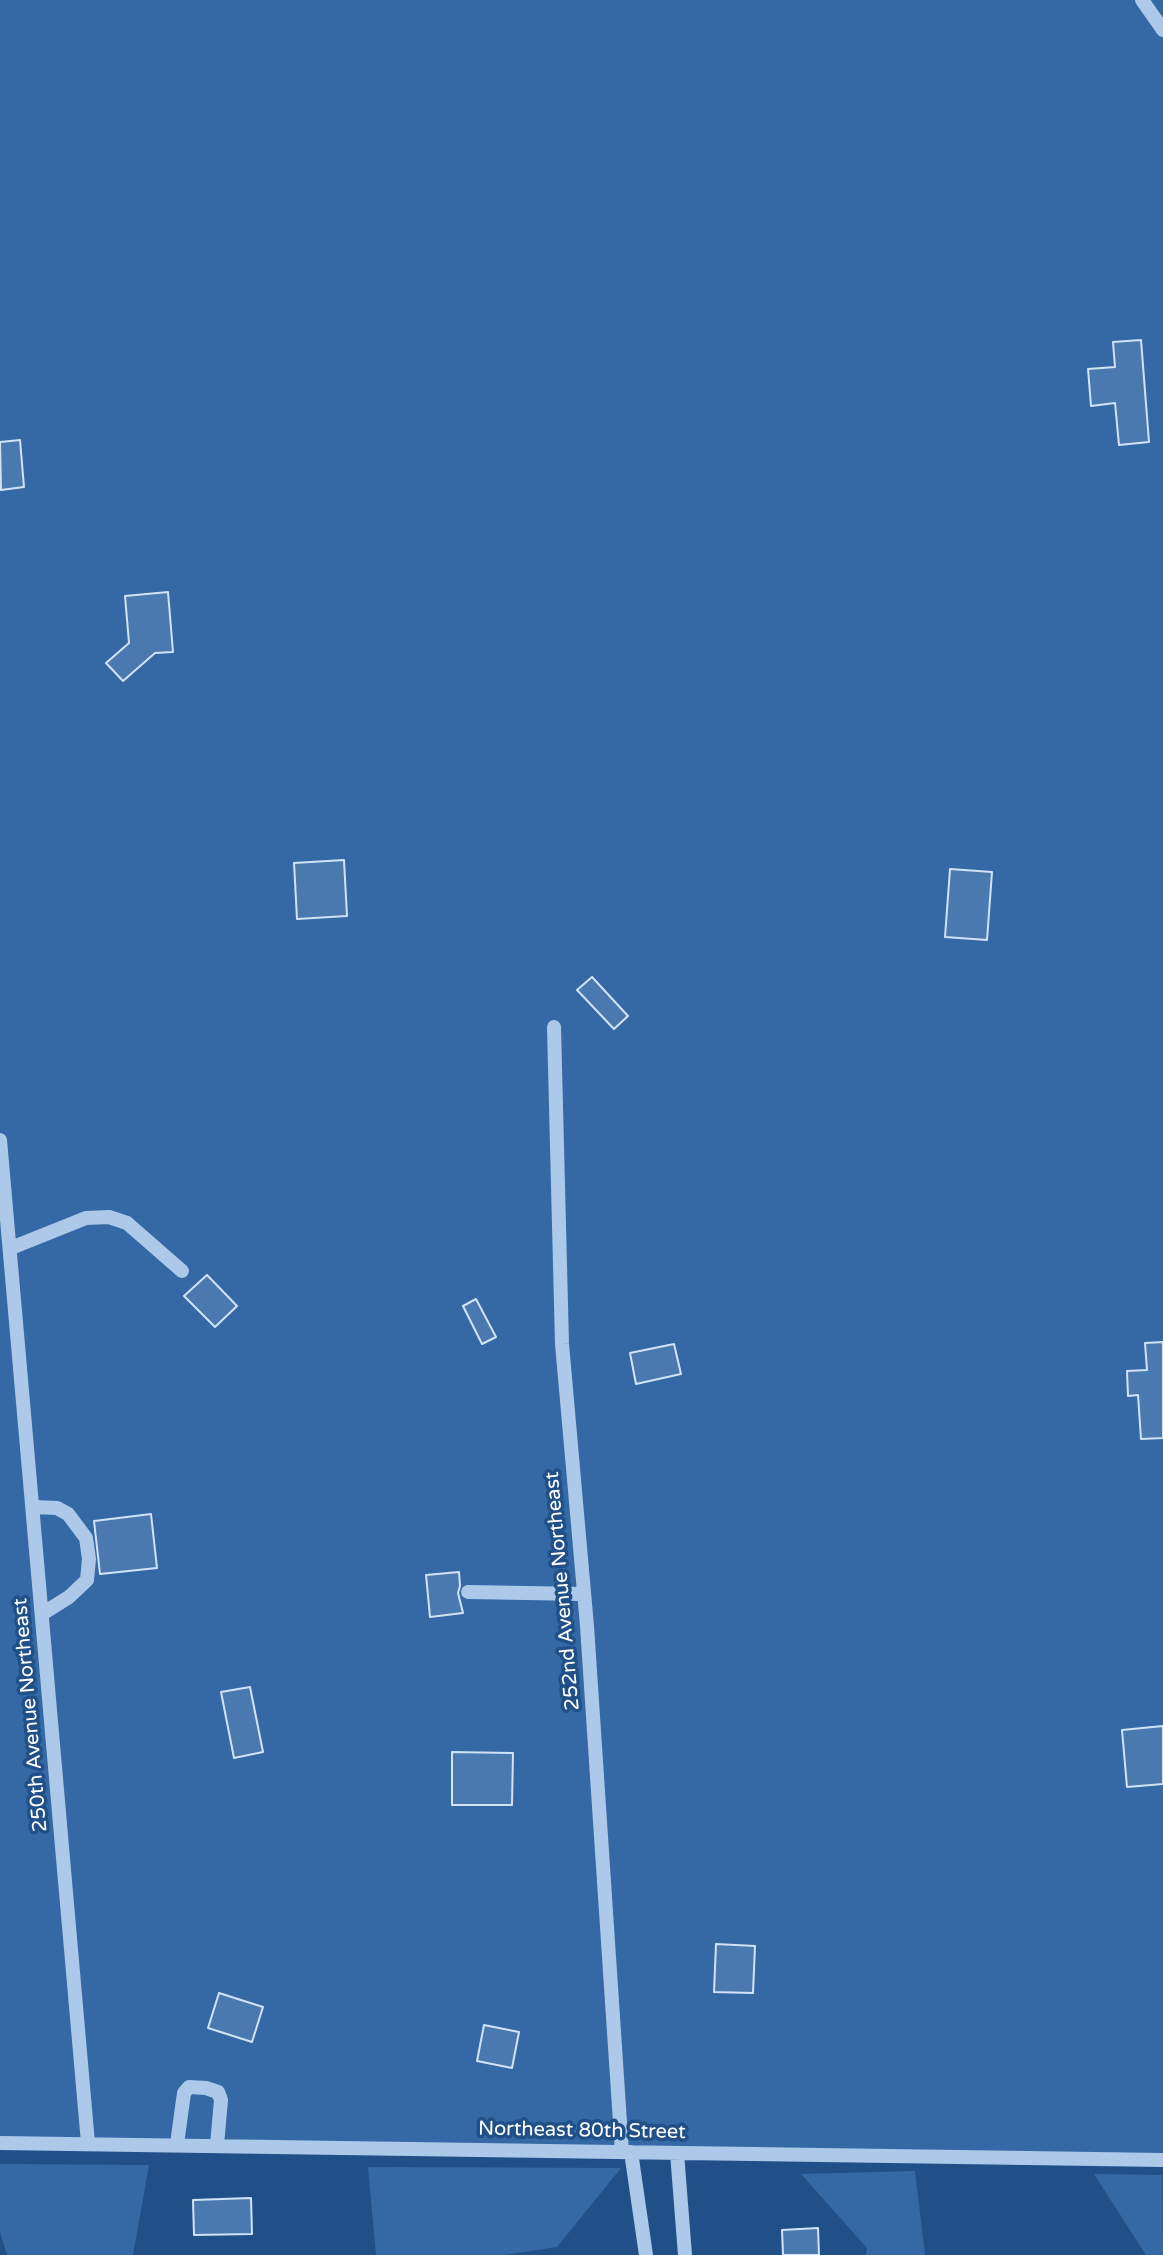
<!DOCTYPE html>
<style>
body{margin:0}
canvas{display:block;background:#215088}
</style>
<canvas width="1163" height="2255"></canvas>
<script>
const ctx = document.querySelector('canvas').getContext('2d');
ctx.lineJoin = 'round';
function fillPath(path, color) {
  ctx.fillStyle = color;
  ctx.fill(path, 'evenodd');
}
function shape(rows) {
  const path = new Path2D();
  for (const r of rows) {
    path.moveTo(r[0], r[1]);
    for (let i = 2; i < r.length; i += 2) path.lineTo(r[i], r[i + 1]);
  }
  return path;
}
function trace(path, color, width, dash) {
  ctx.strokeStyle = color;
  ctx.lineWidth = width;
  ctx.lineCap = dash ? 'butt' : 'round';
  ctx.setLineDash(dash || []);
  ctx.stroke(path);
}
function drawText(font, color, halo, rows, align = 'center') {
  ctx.font = font + ' "Varela Round",sans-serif';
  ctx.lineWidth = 7;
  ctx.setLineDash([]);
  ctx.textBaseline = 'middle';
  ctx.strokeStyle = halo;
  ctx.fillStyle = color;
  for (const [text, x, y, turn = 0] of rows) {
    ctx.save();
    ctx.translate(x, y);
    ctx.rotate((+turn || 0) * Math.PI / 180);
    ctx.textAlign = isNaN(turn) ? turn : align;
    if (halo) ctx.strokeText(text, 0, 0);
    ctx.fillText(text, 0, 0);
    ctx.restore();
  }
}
fillPath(shape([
 [0,0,1163,0,1163,2160,0,2143],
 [0,2164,149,2165,133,2255,7,2255,0,2232],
 [368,2167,621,2168,557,2247,504,2255,376,2255],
 [915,2171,925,2255,866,2255,867,2248,801,2174],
 [1094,2174,1162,2175,1163,2255,1146,2255]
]), '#3569a5');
const building = shape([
 [1141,340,1149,442,1119,445,1115,403,1091,406,1088,369,1115,367,1113,342,1141,340],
 [20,440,24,487,1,490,0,442,20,440],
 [168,592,173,652,155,653,123,681,106,663,129,643,125,596,168,592],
 [344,860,347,916,297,919,294,863,344,860],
 [950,869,992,872,987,940,945,937,950,869],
 [592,977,628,1016,614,1029,577,990,592,977],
 [207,1275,237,1306,215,1327,184,1296,207,1275],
 [476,1299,496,1337,482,1344,463,1306,476,1299],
 [1163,1342,1163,1438,1141,1439,1138,1395,1128,1396,1127,1371,1147,1370,1145,1343,1163,1342],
 [674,1344,681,1374,636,1384,630,1353,674,1344],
 [151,1514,157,1568,100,1574,94,1521,151,1514],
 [459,1572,460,1586,458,1593,463,1613,430,1617,426,1575,459,1572],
 [250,1687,263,1752,234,1758,221,1692,250,1687],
 [1163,1726,1163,1784,1127,1787,1122,1730,1163,1726],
 [452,1752,513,1753,512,1805,452,1805,452,1752],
 [716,1944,755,1946,753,1993,714,1992,716,1944],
 [219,1993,263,2007,252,2042,208,2028,219,1993],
 [484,2025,519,2032,512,2068,477,2061,484,2025],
 [251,2198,252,2234,194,2235,193,2200,251,2198],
 [818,2228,819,2255,783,2255,782,2230,818,2228]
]);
fillPath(building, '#4a79b0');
trace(building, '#d0e3f7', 2);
trace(shape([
 [1142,0,1163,30],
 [554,1027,562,1344,587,1626,622,2152],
 [0,1140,88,2143],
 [11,1248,86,1218,109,1217,127,1223,182,1271],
 [33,1507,57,1508,68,1514,86,1538,89,1559,87,1580,69,1597,42,1614],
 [468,1592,584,1594],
 [0,2143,1163,2160],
 [177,2144,184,2093,189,2087,206,2088,218,2092,221,2100,217,2145],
 [631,2152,646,2255],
 [677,2153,685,2255]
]), '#acc9ea', 14);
drawText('20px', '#fff', '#215088', [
 ["252nd Avenue Northeast",563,1591,-95],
 ["250th Avenue Northeast",31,1715,-95],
 ["Northeast 80th Street",582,2131,1]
]);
</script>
